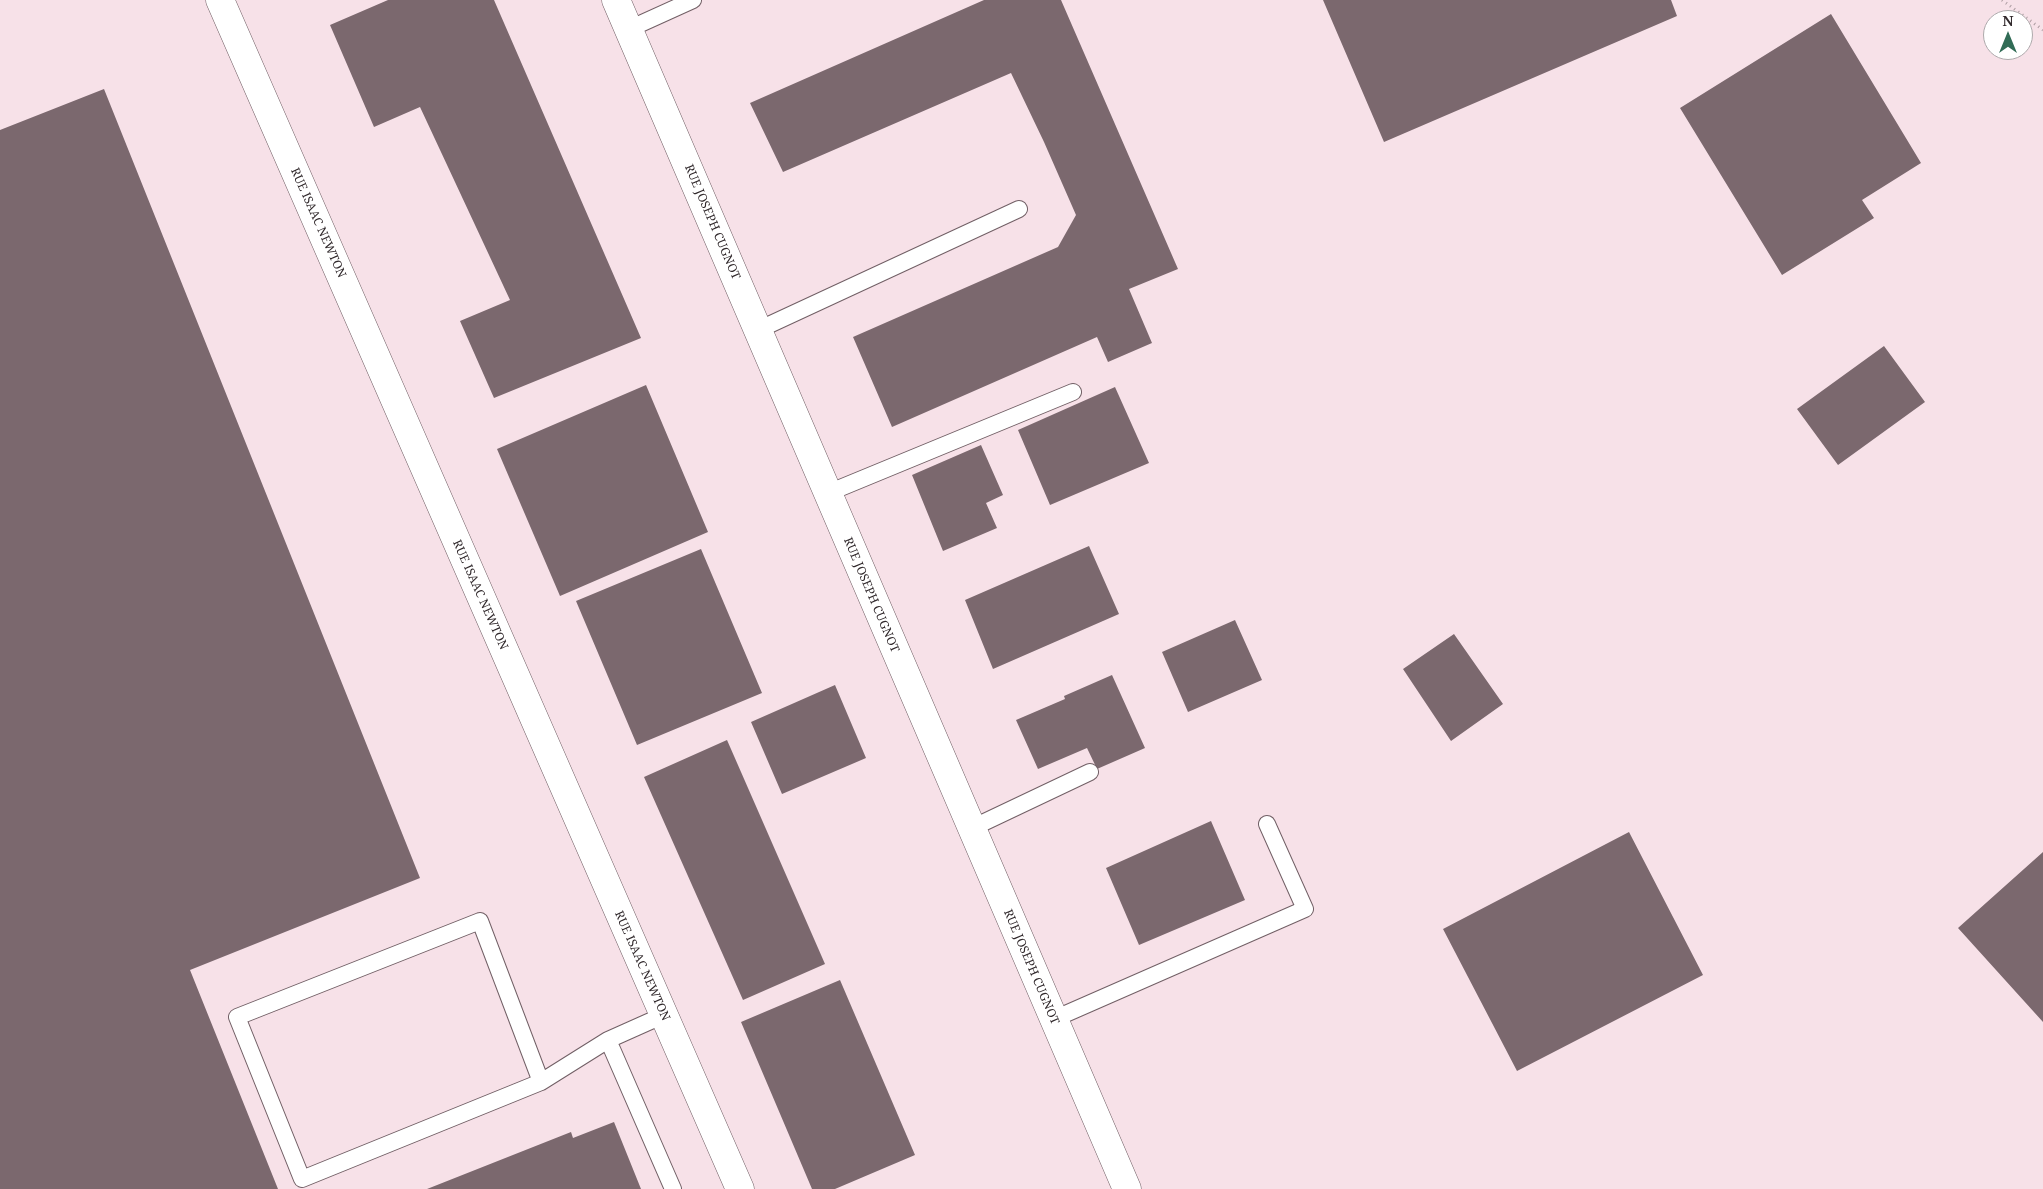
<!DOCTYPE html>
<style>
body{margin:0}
#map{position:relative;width:2043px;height:1189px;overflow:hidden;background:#f7e1e8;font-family:"Noto Serif",serif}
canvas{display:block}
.north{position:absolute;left:1983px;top:10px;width:50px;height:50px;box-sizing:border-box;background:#fff;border:1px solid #ada9ab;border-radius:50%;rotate:0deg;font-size:14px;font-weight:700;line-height:20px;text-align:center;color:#31292c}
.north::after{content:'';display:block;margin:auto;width:18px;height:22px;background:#316c56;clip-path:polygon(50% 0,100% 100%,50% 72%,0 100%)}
</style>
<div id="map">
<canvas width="2043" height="1189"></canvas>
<div class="north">N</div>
</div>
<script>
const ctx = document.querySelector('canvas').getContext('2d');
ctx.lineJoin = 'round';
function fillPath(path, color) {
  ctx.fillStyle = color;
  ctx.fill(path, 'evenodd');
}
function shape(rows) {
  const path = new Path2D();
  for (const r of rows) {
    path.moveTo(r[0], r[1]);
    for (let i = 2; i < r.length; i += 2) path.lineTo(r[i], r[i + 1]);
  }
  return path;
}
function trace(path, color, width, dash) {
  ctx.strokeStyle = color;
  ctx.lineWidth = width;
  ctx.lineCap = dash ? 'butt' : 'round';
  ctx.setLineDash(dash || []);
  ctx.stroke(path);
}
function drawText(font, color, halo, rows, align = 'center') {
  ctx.font = font + ' "Noto Serif",serif';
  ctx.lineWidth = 5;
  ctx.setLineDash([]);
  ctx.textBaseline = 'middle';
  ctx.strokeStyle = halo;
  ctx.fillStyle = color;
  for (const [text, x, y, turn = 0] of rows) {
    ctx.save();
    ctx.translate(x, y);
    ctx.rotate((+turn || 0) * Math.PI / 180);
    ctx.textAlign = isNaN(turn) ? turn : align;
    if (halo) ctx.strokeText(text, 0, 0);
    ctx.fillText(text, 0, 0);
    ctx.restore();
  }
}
fillPath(shape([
 [388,0,494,0,641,338,494,398,460,321,510,300,420,107,374,127,330,25],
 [984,0,1061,0,1178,269,1129,289,1152,343,1108,362,1097,337,892,427,853,337,1058,247,1076,215,1044,142,1011,73,783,172,750,103],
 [1323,0,1671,0,1677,16,1384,142],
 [1831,14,1921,163,1862,200,1874,218,1782,275,1680,108],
 [104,89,420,878,190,970,278,1189,0,1189,0,130],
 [1884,346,1925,402,1838,465,1797,409],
 [646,385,708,532,560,596,497,449],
 [1115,387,1149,463,1050,505,1018,430],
 [981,445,1003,495,986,503,997,528,943,551,912,475],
 [1089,546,1119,614,993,669,965,600],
 [701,549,762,693,637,745,576,601],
 [1235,620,1262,680,1188,712,1162,652],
 [1454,634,1503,704,1451,741,1403,669],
 [1112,675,1145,748,1097,769,1087,748,1038,769,1016,720,1065,699,1064,696],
 [835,685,866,758,782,794,751,722],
 [727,740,825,964,743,1000,644,777],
 [1211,821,1245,900,1139,945,1106,868],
 [1629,832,1703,975,1517,1071,1443,929],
 [2043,852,2043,1022,1958,928],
 [840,980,915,1155,835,1189,812,1189,741,1022],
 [614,1122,641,1189,427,1189,571,1132,573,1138]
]), '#7b686e');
const service = shape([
 [629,29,693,0],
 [758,330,1019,209],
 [828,493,1073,392],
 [972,828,1090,772],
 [664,1015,608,1040,673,1189],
 [1054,1019,1305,909,1267,824],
 [541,1082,480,921,237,1017,302,1179,541,1082,608,1040]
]);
const minor = shape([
 [220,0,740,1189],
 [616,0,1127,1189]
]);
trace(service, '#715f65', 18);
trace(minor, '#715f65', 29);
trace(shape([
 [2002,0,2043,30]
]), '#ac9ca1', 3, [1, 4]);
trace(service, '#fff', 16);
trace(minor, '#fff', 28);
drawText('12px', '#31292c', '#fff', [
 ["RUE JOSEPH CUGNOT",712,222,67],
 ["RUE ISAAC NEWTON",318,223,66],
 ["RUE ISAAC NEWTON",480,595,66],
 ["RUE JOSEPH CUGNOT",871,595,67],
 ["RUE ISAAC NEWTON",642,966,66],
 ["RUE JOSEPH CUGNOT",1031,967,67]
]);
</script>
